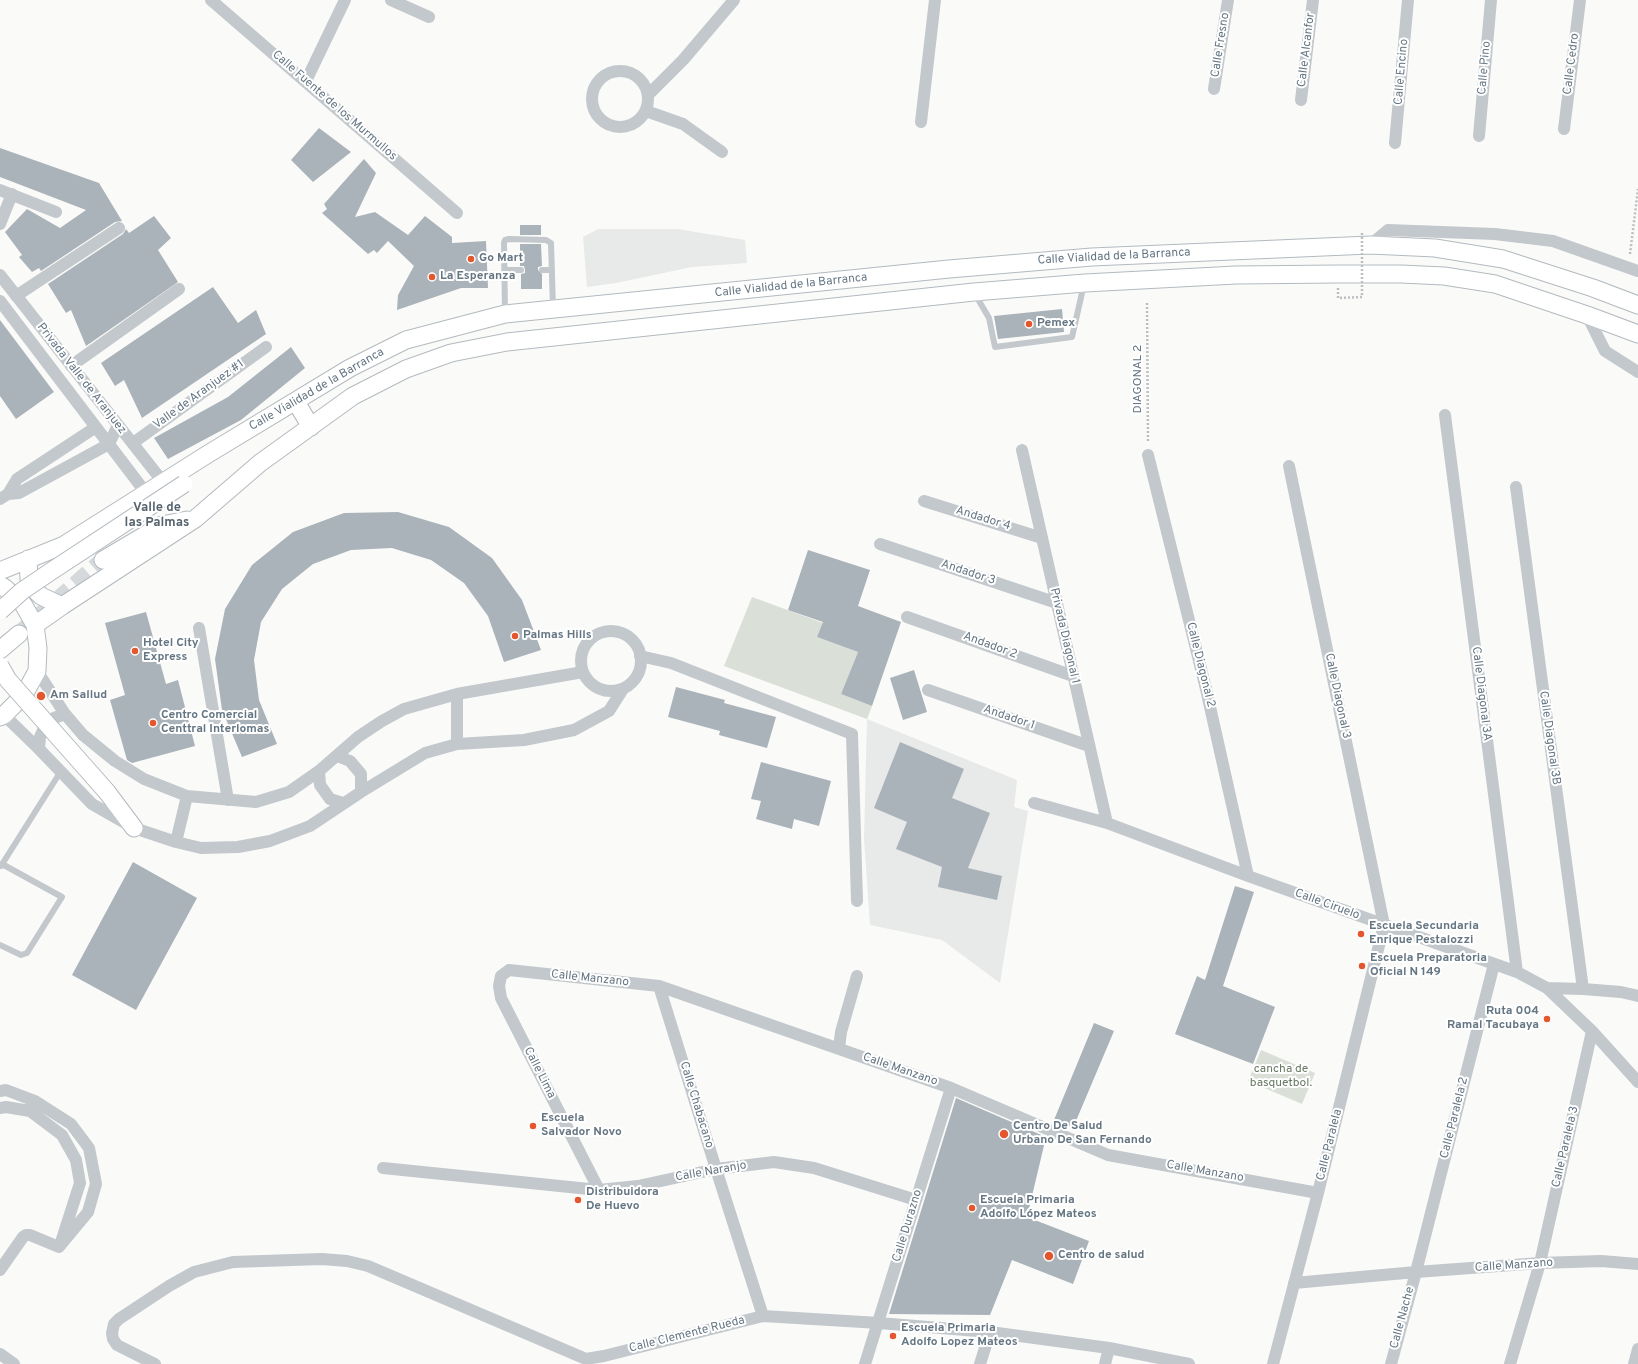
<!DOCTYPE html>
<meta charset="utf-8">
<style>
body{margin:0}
canvas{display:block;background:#fafaf8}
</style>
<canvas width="1638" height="1364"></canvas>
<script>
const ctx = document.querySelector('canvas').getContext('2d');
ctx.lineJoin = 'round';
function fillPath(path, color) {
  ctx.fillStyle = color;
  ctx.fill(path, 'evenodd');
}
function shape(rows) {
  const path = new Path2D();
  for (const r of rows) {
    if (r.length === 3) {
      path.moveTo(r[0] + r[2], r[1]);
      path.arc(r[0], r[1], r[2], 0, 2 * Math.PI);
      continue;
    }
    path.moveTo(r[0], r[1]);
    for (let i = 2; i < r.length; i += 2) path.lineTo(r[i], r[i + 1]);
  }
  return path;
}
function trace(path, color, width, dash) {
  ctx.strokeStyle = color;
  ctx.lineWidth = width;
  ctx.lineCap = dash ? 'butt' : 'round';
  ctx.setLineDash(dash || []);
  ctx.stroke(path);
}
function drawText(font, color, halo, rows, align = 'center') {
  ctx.font = font + ' Overpass,sans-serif';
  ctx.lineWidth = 4;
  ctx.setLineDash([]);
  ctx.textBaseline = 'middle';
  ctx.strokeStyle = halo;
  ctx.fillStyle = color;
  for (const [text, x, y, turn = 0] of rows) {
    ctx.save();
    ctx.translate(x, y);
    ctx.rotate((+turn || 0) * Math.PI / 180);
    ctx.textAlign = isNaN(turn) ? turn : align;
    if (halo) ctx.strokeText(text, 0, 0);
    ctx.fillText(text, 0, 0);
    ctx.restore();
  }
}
fillPath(shape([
 [598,229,677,229,745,240,747,263,692,267,616,283,587,287,583,237],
 [867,719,1017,780,1014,807,1028,811,1000,983,942,940,870,925,864,839]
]), '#e8e9e9');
fillPath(shape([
 [752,597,823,623,817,637,858,652,841,694,872,706,867,719,724,666],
 [1261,1050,1315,1073,1302,1104,1248,1081]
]), '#dadfd7');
fillPath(shape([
 [319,128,351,152,313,182,291,160],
 [0,148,99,183,122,221,115,222,41,271,39,268,32,272,19,257,22,255,5,232,27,209,60,228,86,210,0,177],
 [364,159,376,173,355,217,375,212,408,235,425,216,452,237,452,243,486,241,488,288,461,288,397,310,398,295,414,266,388,241,377,253,374,250,368,254,322,213,327,209,324,204],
 [154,216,171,238,158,250,178,282,86,346,71,310,66,313,48,284,123,234,126,229,129,233],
 [520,225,541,225,541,235,520,235],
 [520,244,541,244,542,266,538,267,538,270,542,274,542,289,521,289,521,274,525,273,525,270,524,266,520,266],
 [213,287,238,323,256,310,266,334,142,418,124,380,115,386,101,363],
 [1062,309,1064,332,998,339,994,316],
 [0,320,54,392,16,419,0,396],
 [291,347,305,368,241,420,168,459,154,438,228,397],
 [398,512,449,527,492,558,522,600,541,650,504,662,488,616,464,583,431,560,392,548,351,550,313,564,282,589,261,622,254,660,259,700,277,744,242,757,222,710,215,659,225,609,252,565,293,532,344,513],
 [808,550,870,570,858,606,901,622,872,706,841,694,858,652,817,637,823,622,788,610],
 [146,612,166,684,178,680,195,746,132,763,127,760,110,700,125,695,105,623],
 [914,670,927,712,903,720,890,678],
 [676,687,725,700,724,703,776,717,767,748,719,735,720,731,668,717],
 [900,742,964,769,952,798,990,813,968,868,1002,876,997,900,938,887,942,867,896,849,907,822,874,808],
 [761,762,831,781,819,826,794,819,792,829,756,819,761,801,751,799],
 [133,862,197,898,136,1010,72,975],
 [1235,886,1254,892,1223,986,1275,1007,1253,1064,1175,1034,1197,976,1205,980],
 [1094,1023,1114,1031,1073,1128,1054,1120],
 [956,1098,1046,1137,1027,1217,1089,1241,1073,1284,1012,1260,990,1315,889,1314]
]), '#aab3b9');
trace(shape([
 [19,634,103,560]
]), '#d5d9db', 17, [17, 8]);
const secondary = shape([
 [296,402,311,427],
 [28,559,29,579,34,589,41,596,62,606],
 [103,560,162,525,187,520],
 [0,571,64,545,208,454,350,368,406,340,505,314,949,269,1092,257,1370,245,1435,248,1503,259,1593,288,1638,305],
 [0,585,5,588,23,604,35,625,38,648,37,671,24,695,4,715,0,717],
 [35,625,62,606,195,519,260,463,353,396,406,369,451,353,507,342,974,292,1085,283,1236,275,1337,274,1401,274,1444,276,1495,284,1587,315,1638,334],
 [0,650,19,634],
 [107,792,134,828]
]);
trace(secondary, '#b3babf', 19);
trace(shape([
 [1630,254,1638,189],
 [1338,288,1338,298,1362,297],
 [1147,303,1148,442]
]), '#bbbfc2', 2.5, [2, 2]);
trace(shape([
 [505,270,521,270],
 [542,270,552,270],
 [975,294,989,318,995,347,1072,337,1084,284],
 [505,313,504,243,505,240,509,239,546,240,551,243,553,308],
 [1,866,61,771],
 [0,945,21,955,27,953,62,897,2,864]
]), '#c3c8cc', 6);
trace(shape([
 [211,0,457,213],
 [391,0,429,17],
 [620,99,28],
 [306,81,345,0],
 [1214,89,1228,0],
 [648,95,683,60,734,0],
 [1301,100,1313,0],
 [646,111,683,124,722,152],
 [921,122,935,0],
 [1564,129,1580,0],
 [1479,136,1491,0],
 [1395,143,1408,0],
 [0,190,56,212],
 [0,224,12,194],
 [1370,245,1388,230,1495,234,1553,241,1638,271],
 [0,275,163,482],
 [16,296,119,228],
 [0,301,146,493],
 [1587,315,1605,351,1638,372],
 [71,366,179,289],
 [1445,415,1517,972],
 [133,443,266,347],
 [1022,450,1107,823],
 [1148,455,1206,689,1248,876],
 [1516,487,1583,989],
 [8,494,19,493,109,444,118,425],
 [0,499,8,494,17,479,96,427],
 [924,501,1042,538],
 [880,544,1057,603],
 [907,617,1073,676],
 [199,628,228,800],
 [611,661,30],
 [640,656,671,663,852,734,857,901],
 [37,671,65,714,83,735,115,761,144,779,187,796,256,802,289,792,319,771,358,737,382,721,404,709,457,694,583,672],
 [928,690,1089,746],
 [457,694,457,744],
 [4,715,39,749,92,804,134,828,176,842,201,848,238,847,270,841,310,826,361,792,425,753,457,744,524,740,574,730,609,711,623,689],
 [39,749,40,737,45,726,54,718,65,714],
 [337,756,350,761,361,774,361,792],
 [319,771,320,785,330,799,343,803],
 [1034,803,1107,823,1248,876,1517,972,1547,988,1592,1031,1638,1082],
 [176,842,187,796],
 [659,986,716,1169,763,1316],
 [1547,988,1583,989,1621,992,1638,996],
 [839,1048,841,1032,857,976],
 [0,1091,6,1090,35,1101,71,1124,89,1148,96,1184,88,1212,59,1247],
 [0,1108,6,1107,30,1111,62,1135,76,1160,80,1183,62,1239],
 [383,1168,599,1190,638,1186,716,1169,774,1162,814,1168,916,1200],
 [599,1190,501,998,499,986,501,976,509,970,659,986,951,1088,1108,1155,1318,1193],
 [0,1270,23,1237,26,1235,30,1235,59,1247],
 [1294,1283,1416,1272,1540,1263,1601,1261,1638,1264],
 [0,1354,14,1364],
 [155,1364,117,1345,113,1339,112,1333,114,1324,119,1319,169,1286,194,1272,233,1262,322,1259,347,1261,368,1266,586,1359,604,1356,763,1316,879,1323,990,1332,1109,1348,1189,1364],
 [865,1364,951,1088],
 [980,1364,990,1332],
 [1105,1364,1109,1348],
 [1273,1364,1318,1193,1384,925,1289,466],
 [1391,1364,1416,1272,1494,964],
 [1510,1364,1540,1263,1592,1031],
 [1634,1364,1638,1349]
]), '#c3c8cc', 12);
trace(secondary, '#fff', 17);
const secondaryBridge = shape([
 [0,611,22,591,50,572,184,484],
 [0,666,8,680,107,792]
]);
trace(secondaryBridge, '#b3babf', 19, []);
trace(shape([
 [1362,233,1362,297]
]), '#bbbfc2', 2.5, [2, 2]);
trace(secondaryBridge, '#fff', 17);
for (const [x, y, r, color] of [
 [471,259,4,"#e4572e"],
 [432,277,4,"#e4572e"],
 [1029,324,4,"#e4572e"],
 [515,636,4,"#e4572e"],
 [135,651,4,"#e4572e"],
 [41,696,5,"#e4572e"],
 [153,723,4,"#e4572e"],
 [1361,934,4,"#e4572e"],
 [1362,966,4,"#e4572e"],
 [1547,1019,4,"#e4572e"],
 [533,1126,4,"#e4572e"],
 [1004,1134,5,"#e4572e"],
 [578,1200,4,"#e4572e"],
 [972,1208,4,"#e4572e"],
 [1049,1256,5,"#e4572e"],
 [893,1336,4,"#e4572e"]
]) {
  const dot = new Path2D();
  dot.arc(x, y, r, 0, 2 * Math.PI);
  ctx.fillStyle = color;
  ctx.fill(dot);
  trace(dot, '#fff', 1.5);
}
drawText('12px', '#657683', '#fff', [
 ["Calle Fresno",1221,45,-81],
 ["Calle Alcanfor",1307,50,-83],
 ["Calle Cedro",1572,64,-83],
 ["Calle Pino",1485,68,-85],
 ["Calle Encino",1402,72,-85],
 ["Calle Fuente de los Murmullos",334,106,41],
 ["Calle Vialidad de la Barranca",1114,257,-3],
 ["Calle Vialidad de la Barranca",791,286,-6],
 ["Privada Valle de Aranjuez",81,379,52],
 ["DIAGONAL 2",1139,379,-90],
 ["Calle Vialidad de la Barranca",317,390,-30],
 ["Valle de Aranjuez #1",199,395,-36],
 ["Andador 4",983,519,17],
 ["Andador 3",968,573,18],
 ["Privada Diagonal 1",1064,636,77],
 ["Andador 2",990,646,20],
 ["Calle Diagonal 2",1200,665,76],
 ["Calle Diagonal 3A",1481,694,83],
 ["Calle Diagonal 3",1337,696,78],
 ["Andador 1",1009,718,19],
 ["Calle Diagonal 3B",1549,738,82],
 ["Calle Ciruelo",1327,905,20],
 ["Calle Manzano",590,979,6],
 ["Calle Manzano",900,1070,19],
 ["Calle Lima",539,1073,63],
 ["Calle Chabacano",696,1105,73],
 ["Calle Paralela 2",1455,1118,-76],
 ["Calle Paralela",1330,1145,-76],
 ["Calle Paralela 3",1566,1147,-77],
 ["Calle Naranjo",711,1172,-10],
 ["Calle Manzano",1205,1172,10],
 ["Calle Durazno",908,1226,-73],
 ["Calle Manzano",1514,1266,-4],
 ["Calle Nache",1403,1318,-75],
 ["Calle Clemente Rueda",687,1335,-14]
]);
drawText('bold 12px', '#657683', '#fff', [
 ["Go Mart",479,259],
 ["La Esperanza",440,277],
 ["Pemex",1037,324],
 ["Palmas Hills",523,636],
 ["Hotel City",143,644],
 ["Express",143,658],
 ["Am Sallud",50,696],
 ["Centro Comercial",161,716],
 ["Centtral Interlomas",161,730],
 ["Escuela Secundaria",1369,927],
 ["Enrique Pestalozzi",1369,941],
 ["Escuela Preparatoria",1370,959],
 ["Oficial N 149",1370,973],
 ["Ruta 004",1539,1012,"right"],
 ["Ramal Tacubaya",1539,1026,"right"],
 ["Escuela",541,1119],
 ["Salvador Novo",541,1133],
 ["Centro De Salud",1013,1127],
 ["Urbano De San Fernando",1013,1141],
 ["Distribuidora",586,1193],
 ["De Huevo",586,1207],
 ["Escuela Primaria",980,1201],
 ["Adolfo López Mateos",980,1215],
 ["Centro de salud",1058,1256],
 ["Escuela Primaria",901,1329],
 ["Adolfo Lopez Mateos",901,1343]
], 'left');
drawText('12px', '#687a64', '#fff', [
 ["cancha de",1281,1070],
 ["basquetbol.",1281,1084]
]);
drawText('bold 13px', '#57646e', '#fff', [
 ["Valle de",157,508],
 ["las Palmas",157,523]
]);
</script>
